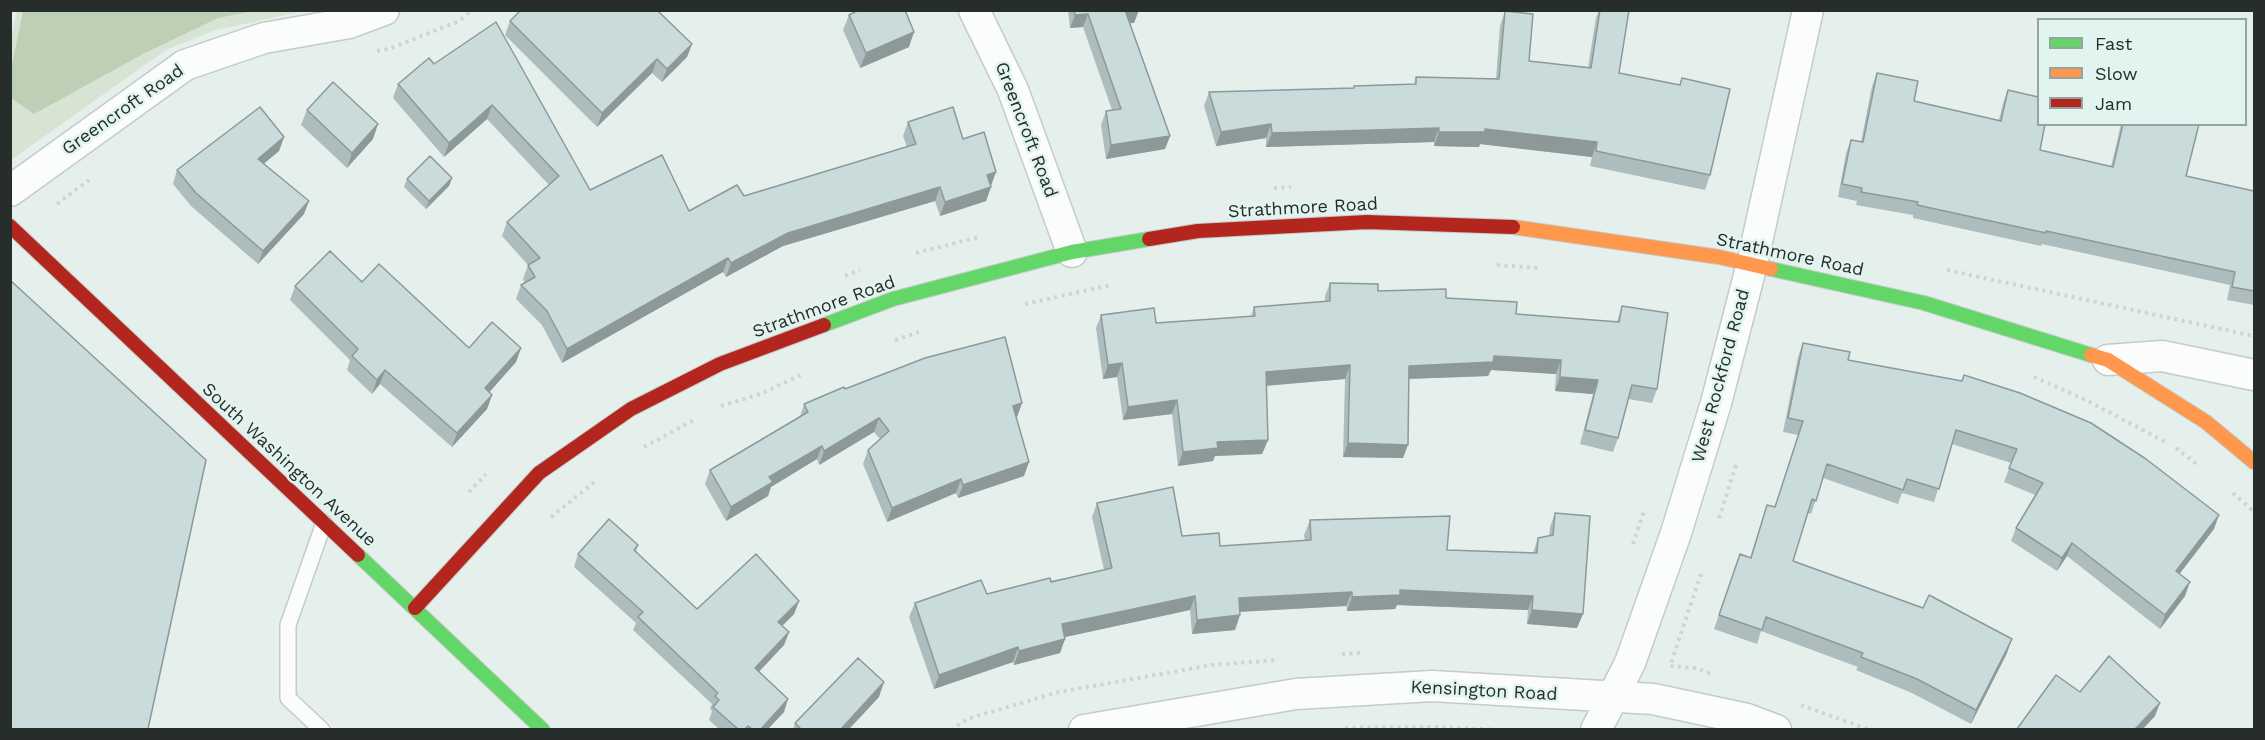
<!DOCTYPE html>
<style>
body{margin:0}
#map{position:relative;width:2265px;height:740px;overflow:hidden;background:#e5f0ed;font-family:"Work Sans",sans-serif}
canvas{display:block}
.frame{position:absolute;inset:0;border:12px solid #262d2b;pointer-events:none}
.legend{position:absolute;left:2037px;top:18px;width:210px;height:108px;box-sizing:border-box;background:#e1f4ef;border:2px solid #96a4a1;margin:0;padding:8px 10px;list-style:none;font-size:18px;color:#262d2b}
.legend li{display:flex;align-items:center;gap:12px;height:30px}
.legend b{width:30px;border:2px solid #96a4a1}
</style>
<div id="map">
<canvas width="2265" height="740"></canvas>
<div class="frame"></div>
<ul class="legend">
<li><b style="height:8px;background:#63d668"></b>Fast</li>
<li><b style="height:8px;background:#ff974d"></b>Slow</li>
<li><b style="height:8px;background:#b3261e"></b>Jam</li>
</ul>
</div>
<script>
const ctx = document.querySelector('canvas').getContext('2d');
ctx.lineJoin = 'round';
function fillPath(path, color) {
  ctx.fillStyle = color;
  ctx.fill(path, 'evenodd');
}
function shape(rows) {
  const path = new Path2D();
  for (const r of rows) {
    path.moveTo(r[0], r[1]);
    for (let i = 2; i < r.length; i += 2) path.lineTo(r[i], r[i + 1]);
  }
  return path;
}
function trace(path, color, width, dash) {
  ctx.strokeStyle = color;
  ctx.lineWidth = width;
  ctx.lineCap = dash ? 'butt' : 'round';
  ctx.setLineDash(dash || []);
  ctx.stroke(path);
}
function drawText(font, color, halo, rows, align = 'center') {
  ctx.font = font + ' "Work Sans",sans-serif';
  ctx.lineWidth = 5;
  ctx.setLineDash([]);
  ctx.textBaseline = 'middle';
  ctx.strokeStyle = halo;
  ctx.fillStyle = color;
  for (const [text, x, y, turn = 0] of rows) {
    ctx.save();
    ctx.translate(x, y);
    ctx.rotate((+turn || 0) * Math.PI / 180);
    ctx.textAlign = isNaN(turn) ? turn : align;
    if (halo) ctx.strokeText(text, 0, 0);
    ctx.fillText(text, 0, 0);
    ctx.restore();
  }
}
fillPath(shape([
 [17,11,304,11,216,30,166,50,11,160,10,43]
]), '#d7e4d3');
fillPath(shape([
 [23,11,23,10,253,11,218,18,143,54,34,114,11,98,11,69]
]), '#bdd0b5');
const lane = shape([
 [322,730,288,698,288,625,324,523]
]);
const street = shape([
 [974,10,1013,90,1072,252],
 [10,191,185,65,264,38,349,23,384,10],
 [2108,360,2162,356,2254,375],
 [1084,730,1296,694,1432,686,1653,699,1747,719,1776,730],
 [1596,730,1630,663,1676,533,1716,403,1752,264,1808,10]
]);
const fast = shape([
 [1771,269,1924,303,2091,355],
 [824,325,893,299,1072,252,1149,239],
 [358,555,543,730]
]);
const slow = shape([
 [1513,227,1719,257,1771,269],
 [2091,355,2108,360,2206,422,2254,462]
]);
const jam = shape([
 [10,226,358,555],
 [1149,239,1198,231,1367,222,1513,227],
 [415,608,539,473,631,409,720,364,824,325]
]);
trace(lane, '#c4cbc9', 18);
trace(street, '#c4cbc9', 33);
trace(fast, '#c4cbc9', 16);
trace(slow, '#c4cbc9', 16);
trace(jam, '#c4cbc9', 16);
trace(shape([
 [377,51,389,49,459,21,472,10],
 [1274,188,1291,187],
 [57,204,89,180],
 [916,253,979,237],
 [1497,265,1538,268],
 [1947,270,2254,336],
 [845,276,860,270],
 [1025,304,1111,285],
 [895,340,919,332],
 [2034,377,2086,400,2167,443],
 [721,406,760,394,801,375],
 [644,447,696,419],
 [2176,448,2199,466],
 [469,492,486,474],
 [2233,493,2254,512],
 [551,517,597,480],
 [1719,518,1736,465],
 [1633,544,1645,508],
 [1701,574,1670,666,1695,668,1712,674],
 [1342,654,1361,653],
 [1801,705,1870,730],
 [1345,728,1437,727,1501,730],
 [951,730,967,719,1059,692,1212,665,1278,660]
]), '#d1d3d3', 4, [3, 4.5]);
trace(lane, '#fbfdfc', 15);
trace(street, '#fbfdfc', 30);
trace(fast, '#63d668', 14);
trace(slow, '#ff974d', 14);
trace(jam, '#b3261e', 14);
fillPath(shape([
 [1068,10,1139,10,1134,23,1129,23,1170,136,1165,149,1106,159,1101,125,1106,111,1112,110,1083,27,1070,28],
 [1599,10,1629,10,1619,73,1680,85,1682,78,1710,175,1705,190,1590,166,1592,157,1480,144,1479,147,1434,146,1434,142,1266,147,1266,138,1216,146,1204,106,1209,92,1353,88,1354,86,1414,84,1416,77,1496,79,1500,26,1505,11,1529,61,1588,67,1596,18],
 [849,15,909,47,860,68,843,30],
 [510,21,692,44,687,57,662,82,652,73,597,127,505,35],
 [496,22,590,190,689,211,744,196,907,147,903,136,908,122,963,139,991,187,986,201,940,216,935,201,783,246,726,277,723,272,562,363,542,325,516,299,521,285,525,283,523,279,528,265,502,236,507,222,549,185,487,119,444,157,393,98,398,84,434,64],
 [1877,73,1914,101,1999,120,2003,103,2008,90,2040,150,2111,167,2121,124,2199,124,2186,176,2254,191,2254,305,2227,300,2230,285,2042,244,2041,246,1913,218,1913,215,1856,205,1857,201,1838,197,1846,153,1851,140,1861,142,1872,86],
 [307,110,373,139,347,168,301,125],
 [284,137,279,151,264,163,304,214,258,264,191,206,173,184,177,170],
 [452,178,449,186,426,209,404,187,407,179],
 [362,282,469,348,521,348,516,362,489,392,492,395,487,409,452,447,380,384,372,394,347,370,350,360,290,300,295,286],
 [1330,283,1378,291,1446,298,1516,314,1617,322,1622,306,1657,389,1652,403,1628,399,1618,438,1613,452,1580,444,1593,394,1555,391,1556,374,1491,370,1488,376,1409,379,1403,458,1343,457,1345,379,1266,386,1268,440,1262,454,1215,456,1213,461,1178,466,1172,414,1123,420,1117,377,1103,379,1096,328,1101,315,1156,323,1251,316,1254,307,1325,302,1325,296],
 [1803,343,1848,360,2214,529,2179,574,2185,596,2160,629,2067,556,2057,571,2011,541,2016,528,2035,495,2004,482,2011,463,1952,444,1934,502,1902,493,1898,504,1823,478,1811,514,1808,513,1793,561,2007,653,1971,724,1912,693,1856,670,1858,667,1761,631,1757,644,1714,629,1740,554,1750,558,1767,505,1775,507,1798,435,1783,432,1798,357],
 [845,389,1022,403,1017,417,1016,417,1024,476,958,498,956,493,887,522,863,464,868,450,880,439,874,432,819,465,817,459,771,487,768,496,726,521,705,484,710,470,800,417,804,404],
 [1097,503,1182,536,1220,546,1305,541,1304,535,1310,520,1447,550,1533,553,1538,538,1549,536,1550,527,1555,513,1577,628,1527,624,1528,610,1397,605,1395,609,1347,611,1346,606,1240,612,1235,630,1192,634,1190,610,1065,637,1065,639,1060,653,1014,665,1013,662,934,689,909,617,915,603,987,594,1104,570,1092,517],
 [638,545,636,552,697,609,799,601,794,614,782,626,789,632,784,645,759,672,784,712,768,729,719,729,709,720,712,711,710,709,712,704,633,630,636,623,574,567,578,554],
 [879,697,849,729,793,729,795,723]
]), '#adbcbc');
fillPath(shape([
 [1139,10,1134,23,1120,24,1125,11],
 [1088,14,1083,27,1070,28,1075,15],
 [914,32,909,47,860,68,866,53],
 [692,44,687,57,662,82,667,69],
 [657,59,652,73,597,127,602,113],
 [492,105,487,119,444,157,449,143],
 [378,124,373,139,347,168,352,153],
 [1271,124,1266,138,1216,146,1221,132],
 [1439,128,1434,142,1266,147,1272,133],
 [1485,129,1597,142,1592,157,1480,144,1479,147,1434,146,1439,132],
 [1170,136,1165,149,1106,159,1111,145],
 [284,137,279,151,254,172,258,159],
 [996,172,991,186,987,175],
 [452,178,449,186,426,209,429,201],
 [940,187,935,201,783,246,726,277,731,263,788,233],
 [991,187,986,201,940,216,945,202],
 [309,201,304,214,258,264,263,251],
 [728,258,723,272,562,363,567,349],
 [521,348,516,362,480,403,485,388],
 [1494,356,1561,360,1556,374,1491,370,1488,376,1404,379,1409,366],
 [1122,363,1117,377,1103,379,1108,365],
 [1350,365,1345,379,1261,386,1266,372],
 [385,370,380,384,372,394,377,380],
 [1560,377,1598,380,1593,394,1555,391],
 [492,395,487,409,452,447,457,433],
 [1177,400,1172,414,1123,420,1128,407],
 [1022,403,1017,417,1008,419,1013,406],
 [879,418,874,432,819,465,824,451],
 [1268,440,1262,454,1215,456,1213,461,1178,466,1183,452,1217,442],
 [1348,443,1408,445,1403,458,1343,457],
 [822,446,817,459,771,487,768,496,726,521,731,507,769,477],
 [1029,462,1024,476,958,498,963,485],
 [961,479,956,493,887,522,892,508],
 [2219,515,2214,529,2171,585,2176,571],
 [2072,543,2067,556,2057,571,2062,558],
 [2190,582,2185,596,2160,629,2165,615],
 [1400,590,1533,596,1528,610,1397,605,1395,609,1347,611,1352,597],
 [1352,592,1346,606,1234,612,1239,598],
 [1195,596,1190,610,1056,639,1062,624],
 [799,601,794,614,773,635,778,622],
 [1532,610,1583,614,1577,628,1527,624],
 [1240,615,1235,630,1192,634,1197,620],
 [789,632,784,645,750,681,755,668],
 [1065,639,1060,653,1014,665,1019,651],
 [2012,639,2007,653,1971,724,1976,710],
 [1018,647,1013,662,934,689,939,675],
 [884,682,879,697,849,729,841,729],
 [788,699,784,712,768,729,761,729],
 [2160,703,2155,716,2143,729,2135,729]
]), '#8d9999');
const building = shape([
 [521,10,657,10,692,44,667,69,657,59,602,113,510,21,521,10],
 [859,10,905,10,914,32,866,53,849,15,859,10],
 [1074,10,1125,10,1170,136,1111,145,1106,111,1121,109,1088,14,1075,15,1074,10],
 [1600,10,1629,10,1619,73,1680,85,1682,78,1730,89,1710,175,1596,151,1597,142,1485,129,1485,132,1439,132,1439,128,1272,133,1271,124,1221,132,1209,92,1354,88,1354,86,1416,84,1416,77,1499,79,1505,11,1533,14,1529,61,1591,68,1600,10],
 [496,22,590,190,662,155,689,211,737,185,744,196,916,144,908,122,953,107,963,139,984,132,996,172,987,175,991,187,945,202,940,187,788,233,731,263,728,258,567,349,547,311,521,285,535,277,528,265,540,258,507,222,559,176,492,105,449,143,398,84,429,58,434,64,496,22],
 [1877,73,1918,81,1914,101,2001,121,2008,90,2038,97,2038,124,2045,124,2040,150,2113,167,2123,124,2199,124,2186,176,2254,191,2254,291,2232,287,2235,272,2046,231,2046,233,1917,205,1918,202,1861,192,1862,188,1842,184,1851,140,1863,142,1877,73],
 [333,82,378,124,352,153,307,110,333,82],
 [260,107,284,137,258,159,309,201,263,251,196,193,177,170,260,107],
 [430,156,452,178,429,201,407,179,430,156],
 [330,251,362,282,379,264,469,348,492,322,521,348,485,388,492,395,457,433,385,370,377,380,352,356,358,349,295,286,330,251],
 [10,280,206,460,148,729,10,729,10,280],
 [1330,283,1378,284,1378,291,1446,289,1446,298,1517,302,1516,314,1619,322,1622,306,1668,313,1657,389,1632,385,1618,438,1585,430,1598,380,1560,377,1561,360,1494,356,1493,362,1409,366,1408,445,1348,443,1350,365,1266,372,1268,440,1217,442,1218,448,1183,452,1177,400,1128,407,1122,363,1108,365,1101,315,1154,308,1156,323,1255,316,1254,307,1330,301,1330,283],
 [1005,337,1022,403,1013,406,1029,462,963,485,961,479,892,508,868,450,889,431,879,418,824,451,822,446,769,477,773,482,731,507,710,470,808,412,804,404,844,387,845,389,925,358,1005,337],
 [1803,343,1850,352,1848,360,1962,381,1964,375,2020,393,2091,423,2146,459,2219,515,2176,571,2190,582,2165,615,2072,543,2062,558,2016,528,2043,483,2009,468,2017,449,1956,430,1939,489,1907,479,1903,490,1827,464,1816,501,1812,499,1793,561,1923,608,1929,595,2012,639,1976,710,1917,679,1861,657,1863,653,1766,617,1762,630,1719,615,1740,554,1751,558,1767,505,1775,507,1803,421,1788,418,1803,343],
 [1173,487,1182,536,1219,533,1220,546,1311,540,1310,520,1450,516,1447,550,1537,553,1538,538,1553,535,1555,513,1590,516,1583,614,1532,610,1533,596,1400,590,1400,595,1352,597,1352,592,1239,598,1240,615,1197,620,1195,596,1062,624,1065,639,1019,651,1018,647,939,675,915,603,981,580,987,594,1050,578,1051,582,1112,568,1097,503,1173,487],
 [609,519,638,545,634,550,697,609,756,554,799,601,778,622,789,632,755,668,788,699,761,729,752,729,748,726,745,729,738,729,713,707,719,700,715,696,718,693,638,617,643,612,578,554,609,519],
 [2109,656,2160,703,2135,729,2017,729,2056,675,2080,692,2109,656],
 [858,658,884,682,841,729,801,729,795,723,858,658]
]);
fillPath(building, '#c9dbdb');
trace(building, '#8d9999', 1.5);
drawText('18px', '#262d2b', '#e1f4ef', [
 ["Greencroft Road",123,110,-35],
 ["Greencroft Road",1026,130,69],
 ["Strathmore Road",1303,208,-3],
 ["Strathmore Road",1790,255,12],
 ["Strathmore Road",824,307,-20],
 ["West Rockford Road",1721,376,-75],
 ["South Washington Avenue",289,465,43],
 ["Kensington Road",1484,691,3]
]);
</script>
